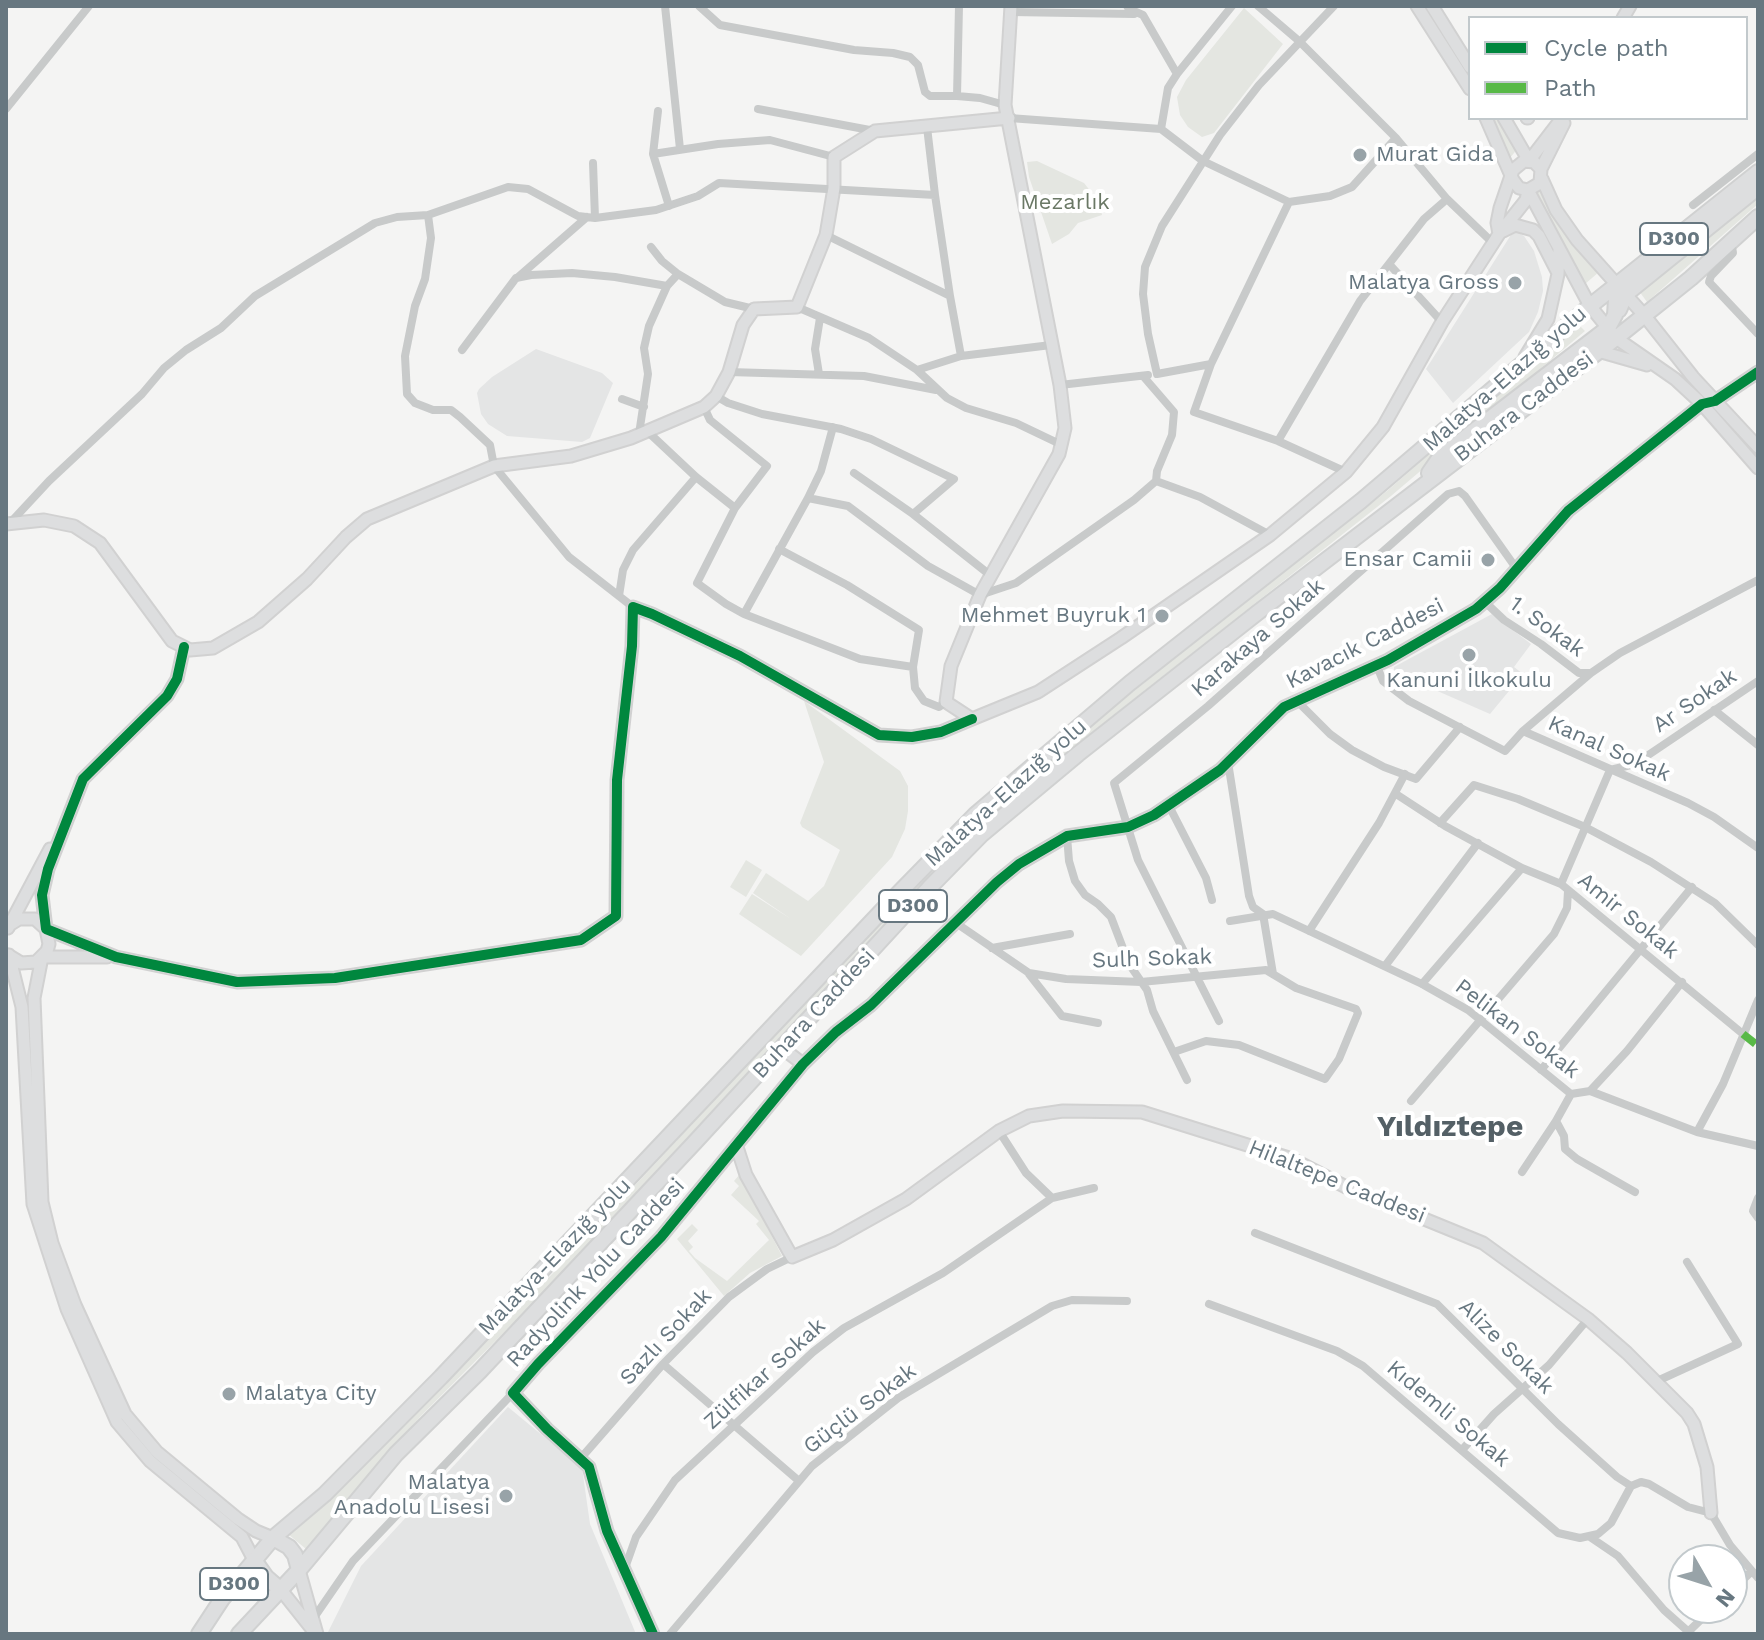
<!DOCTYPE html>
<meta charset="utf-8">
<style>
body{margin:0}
#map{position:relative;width:1764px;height:1640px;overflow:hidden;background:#f4f4f3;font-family:"Work Sans",sans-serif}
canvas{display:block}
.frame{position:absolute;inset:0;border:8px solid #677780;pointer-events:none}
.legend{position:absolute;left:1468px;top:16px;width:280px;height:104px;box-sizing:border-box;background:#fff;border:2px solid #c2c9cc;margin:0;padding:10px 14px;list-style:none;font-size:24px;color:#677780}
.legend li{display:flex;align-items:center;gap:16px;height:40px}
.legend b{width:40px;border:2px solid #c2c9cc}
.north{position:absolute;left:1668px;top:1544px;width:80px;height:80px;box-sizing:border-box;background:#fff;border:2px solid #c2c9cc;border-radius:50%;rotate:129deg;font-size:22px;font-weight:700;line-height:32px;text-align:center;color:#677780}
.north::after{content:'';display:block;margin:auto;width:28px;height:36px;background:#98a3a8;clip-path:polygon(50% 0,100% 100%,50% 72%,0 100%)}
</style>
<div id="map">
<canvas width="1764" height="1640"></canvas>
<div class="frame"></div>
<ul class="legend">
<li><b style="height:10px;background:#00873e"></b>Cycle path</li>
<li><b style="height:10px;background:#58b947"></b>Path</li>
</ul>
<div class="north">N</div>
</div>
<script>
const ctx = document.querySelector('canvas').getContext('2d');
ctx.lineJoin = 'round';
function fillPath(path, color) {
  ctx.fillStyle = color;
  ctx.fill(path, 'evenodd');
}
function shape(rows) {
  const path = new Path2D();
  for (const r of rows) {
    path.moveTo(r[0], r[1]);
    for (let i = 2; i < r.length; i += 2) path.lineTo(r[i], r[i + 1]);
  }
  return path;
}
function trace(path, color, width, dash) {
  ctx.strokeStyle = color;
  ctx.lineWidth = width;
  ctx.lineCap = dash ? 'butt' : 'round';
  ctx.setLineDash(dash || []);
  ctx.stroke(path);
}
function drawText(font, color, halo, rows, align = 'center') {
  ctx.font = font + ' "Work Sans",sans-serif';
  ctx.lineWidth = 8;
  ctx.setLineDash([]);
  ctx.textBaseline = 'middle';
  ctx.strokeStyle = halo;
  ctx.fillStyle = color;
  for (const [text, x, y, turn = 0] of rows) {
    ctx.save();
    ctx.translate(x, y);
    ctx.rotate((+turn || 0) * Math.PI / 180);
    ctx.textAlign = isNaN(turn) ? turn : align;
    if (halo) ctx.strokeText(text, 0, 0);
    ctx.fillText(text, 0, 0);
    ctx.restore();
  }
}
fillPath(shape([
 [1514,230,1524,236,1534,251,1542,277,1543,291,1538,312,1529,332,1453,403,1426,369],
 [536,349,602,373,613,383,590,438,582,442,507,436,488,424,481,414,477,393,479,389,492,377],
 [1492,614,1531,644,1514,667,1523,674,1490,714,1394,672,1394,667],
 [508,1407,582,1468,590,1524,636,1634,327,1634,361,1566]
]), '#e4e5e5');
fillPath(shape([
 [1244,8,1283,44,1214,133,1202,137,1188,127,1180,115,1177,97,1186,80],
 [1491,118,1499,118,1519,147,1509,159],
 [1037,161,1084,183,1099,202,1102,215,1078,223,1069,234,1052,244,1029,177,1027,162],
 [1538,184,1555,218,1570,241,1599,272,1585,284,1533,192],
 [1758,193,1758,204,1647,302,1639,291],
 [1578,324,1585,331,1391,496,1053,763,961,846,563,1273,420,1417,306,1549,288,1534,376,1452,557,1269,900,901,1002,798,1171,661,1387,491],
 [804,701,900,771,908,786,908,811,905,829,892,857,801,956,739,914,752,894,791,919,753,893,766,873,808,901,824,886,840,850,802,827,800,823,824,762],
 [746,860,762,870,746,897,730,887],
 [740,1174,782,1256,750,1273,724,1296,677,1239,692,1224,698,1230,688,1241,693,1247,689,1251,695,1258,727,1281,769,1240,756,1224,759,1221,731,1195,739,1186,734,1181]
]), '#e4e6e1');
const secondary = shape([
 [1011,6,1005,105,1060,385,1065,428,1059,454,980,595,951,666,946,702,972,719,1038,692,1121,638,1270,535,1346,472,1383,427,1442,322,1499,234,1526,200,1528,190,1540,183,1541,169,1534,162,1524,161,1513,170,1500,208,1497,223,1499,234],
 [1417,6,1470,89],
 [1432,6,1470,67],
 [1623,18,1630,6],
 [1486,118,1513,180,1519,188,1528,190,1590,306,1616,338,1675,379,1702,404,1758,468],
 [1504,118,1529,161,1562,118],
 [1527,118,1528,118],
 [1541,169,1564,123],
 [1542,179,1556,210,1577,240,1644,315,1693,377,1758,447],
 [1503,231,1515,225,1533,230,1539,236,1558,273],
 [1598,351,1647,365],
 [1525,357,1548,319,1558,274,1559,250],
 [6,524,44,520,74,526,100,543,172,641,190,650,213,648,258,622,307,579,346,537,367,519,494,466,571,456,631,438,704,407,716,396,729,372,743,325,754,309,797,307,826,235,834,188,834,157,875,131,1009,118],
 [184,647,177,679,167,696,83,779,48,869,42,895,46,929,116,957,237,982,335,978,581,940,616,916,617,780,632,646,633,607,652,614,740,656,879,735,912,737,941,732,972,719],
 [8,928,50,849],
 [8,955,21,963,36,962,47,951,49,944,46,929,35,919,19,919,11,924],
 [9,955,22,1007,33,1204,67,1309,117,1422,150,1461,242,1537,254,1560],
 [107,957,42,957,34,998,42,1202,52,1243,75,1305,125,1414,157,1452,238,1519,256,1531,273,1538],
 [782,1048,803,1064],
 [737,1147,746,1175,792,1257,833,1240,906,1199,999,1131,1029,1116,1063,1111,1142,1112,1292,1159,1346,1187,1483,1243,1588,1319,1627,1353,1687,1413,1694,1424,1707,1467,1711,1513],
 [299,1570,317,1634],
 [281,1590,316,1634],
 [653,1634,607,1531,589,1467,547,1429,513,1393,538,1364,661,1237,803,1064,836,1032,871,1005,997,882,1019,864,1067,836,1128,827,1154,815,1220,770,1284,707,1388,660,1476,609,1500,588,1568,511,1702,404,1715,401,1758,372]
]);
const highway = shape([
 [1619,310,1626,294,1756,189,1758,185],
 [1429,473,1440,457,1608,328,1615,315,1617,284],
 [273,1538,289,1547,295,1555,299,1570],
 [254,1560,266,1577,281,1590],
 [199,1634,222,1599,273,1538,325,1494,441,1377,893,899,976,814,1130,683,1361,501,1590,306,1758,172],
 [239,1634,299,1570,396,1454,480,1371,695,1142,929,888,982,834,1078,754,1257,613,1616,338,1691,278,1758,217]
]);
trace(secondary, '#d1d1d1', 15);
trace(highway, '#d0d1d1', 18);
trace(shape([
 [665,6,680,149],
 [699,6,720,25,854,50,893,53,910,57,918,65,925,92,930,96,957,96],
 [959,6,957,96,980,98,1005,105],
 [1127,6,1129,9,1143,15,1177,74,1168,88,1161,129],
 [1258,6,1299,41,1396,138,1447,199,1493,243],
 [1334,6,1259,85,1220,135,1162,226,1145,267,1143,294,1148,334,1157,374,1211,364,1194,412,1278,441,1346,472],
 [1011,12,1134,14],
 [1177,74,1232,6],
 [6,109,89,6],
 [758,109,875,131],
 [658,111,653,154,669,206],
 [1009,118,1161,129,1203,161,1289,202,1330,196,1352,187,1396,138],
 [653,154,718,144,770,140,834,157],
 [593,163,595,218],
 [935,195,950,296],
 [1693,205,1758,154],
 [826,235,950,296,961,356,1051,345],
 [1731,241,1733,253,1711,276,1709,282,1758,334],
 [651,247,662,261,678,274],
 [1389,264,1442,322],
 [517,278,587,217],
 [797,307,869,338,917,370],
 [462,350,516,278,531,275,572,273,615,277,667,286,678,274,725,302,754,309],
 [961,356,917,370,947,398,966,408,1016,423,1062,445],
 [1211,364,1289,202],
 [729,372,864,376,936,390],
 [819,374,815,349,820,318],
 [1143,376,1174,412,1172,435,1157,471,1156,481],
 [1060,385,1148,375],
 [716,396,728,403,762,414,841,429,871,439,954,479,913,514,990,575],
 [622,399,644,407],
 [704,407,710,420,767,466,735,508,697,583,726,604,744,614,808,498],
 [833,427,821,471,808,498,848,506,928,566,980,595,1016,583,1134,500,1156,481,1200,497,1270,535],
 [647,431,696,477,735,508],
 [639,434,648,374,644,348,649,326,667,286],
 [1278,441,1360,301,1424,219,1447,199],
 [854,473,913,514],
 [10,523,49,481,142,394,164,368,186,350,221,328,255,296,375,223,397,217,428,215],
 [779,549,847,585,919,630,913,667],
 [619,596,623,570,633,550,696,477],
 [1485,602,1504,620,1541,644,1579,673,1590,673],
 [633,607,569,557,494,466,490,445,460,417,451,410,433,410,415,403,407,394,405,356,415,306,425,279,431,238,428,215,508,187,528,189,578,216,595,218,656,210,698,196,719,183,935,195,927,127],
 [744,614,860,659,913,667,915,688,924,701,939,707,946,702],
 [1376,664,1383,681,1409,701,1505,751,1523,731,1688,803,1714,817,1758,848],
 [1297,701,1330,734,1352,750,1384,767,1416,779,1460,727],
 [1714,710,1758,745],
 [1523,731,1591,673,1620,653,1758,580],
 [1228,762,1249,896,1253,907,1263,914,1273,974],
 [1396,794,1445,826,1522,868,1561,884,1743,1034],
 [1168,804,1206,878,1212,900],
 [1440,823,1474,785,1518,799,1585,827,1651,862,1715,903,1758,945],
 [1067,836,1069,861,1075,881,1085,895,1098,904,1111,917,1129,964,1147,990,1153,1011,1187,1080],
 [1561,884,1610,770,1635,764,1758,681],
 [1230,921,1273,914,1422,984,1468,1010,1571,1094,1590,1091,1697,1132,1758,1146],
 [956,923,1029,973,1066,979,1141,982,1266,970,1296,988,1356,1009,1358,1013,1339,1059,1325,1079,1239,1045,1206,1041,1174,1052],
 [1309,931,1379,823,1405,774],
 [992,948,1070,934],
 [1385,966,1478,843],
 [1029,974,1062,1016,1098,1023],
 [1422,984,1522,868],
 [1219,1021,1138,860,1114,783,1208,706,1448,494,1459,491,1465,496,1516,568],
 [1541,1070,1692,887],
 [1590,1091,1627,1051,1682,982],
 [1571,1094,1556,1121,1564,1136,1565,1149,1577,1159,1635,1192],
 [1411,1101,1554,934,1567,908,1568,891],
 [1697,1132,1723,1084,1758,1000],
 [1522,1172,1556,1121],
 [1052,1198,1094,1188],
 [1758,1198,1753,1211,1758,1218],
 [1255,1233,1437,1304,1558,1424,1617,1477,1631,1486,1641,1482,1649,1484,1688,1507,1711,1513,1730,1545,1758,1578],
 [1209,1304,1337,1351,1363,1366,1558,1533,1580,1538,1598,1534,1611,1523,1631,1486],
 [663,1364,799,1481],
 [1655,1382,1738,1344,1687,1262],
 [1462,1450,1494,1414,1549,1365,1588,1319],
 [581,1458,663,1364,729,1297,767,1269,792,1257],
 [1590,1537,1618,1556,1664,1610,1691,1634],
 [625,1568,636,1537,675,1480,813,1352,844,1328,943,1273,1052,1198,1026,1173,999,1131],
 [1732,1590,1751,1572],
 [311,1622,353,1561,513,1393],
 [1688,1632,1713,1608],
 [670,1634,812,1466,898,1398,1052,1306,1072,1300,1127,1301]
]), '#c8caca', 8);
trace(secondary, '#dddedf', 11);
trace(highway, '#dddedf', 14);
trace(shape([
 [1743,1034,1758,1046]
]), '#58b947', 8, [16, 8]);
trace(shape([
 [184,647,177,679,167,696,83,779,48,869,42,895,46,929,116,957,237,982,335,978,581,940,616,916,617,780,632,646,633,607,652,614,740,656,879,735,912,737,941,732,972,719],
 [653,1634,607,1531,589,1467,547,1429,513,1393,538,1364,661,1237,803,1064,836,1032,871,1005,997,882,1019,864,1067,836,1128,827,1154,815,1220,770,1284,707,1388,660,1476,609,1500,588,1568,511,1702,404,1715,401,1758,372]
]), '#00873e', 10);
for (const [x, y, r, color] of [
 [1360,155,8,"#98a3a8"],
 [1515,283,8,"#98a3a8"],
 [1488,560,8,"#98a3a8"],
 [1162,616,8,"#98a3a8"],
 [1469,655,8,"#98a3a8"],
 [229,1394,8,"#98a3a8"],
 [506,1496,8,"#98a3a8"]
]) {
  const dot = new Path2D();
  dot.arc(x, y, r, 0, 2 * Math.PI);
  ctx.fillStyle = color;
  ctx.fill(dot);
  trace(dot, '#fff', 3);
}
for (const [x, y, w] of [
 [1674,239,68],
 [913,906,68],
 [234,1584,68]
]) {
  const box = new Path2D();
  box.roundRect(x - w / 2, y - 16, w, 32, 6);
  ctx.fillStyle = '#fff';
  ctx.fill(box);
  trace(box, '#677780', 2);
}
drawText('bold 20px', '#677780', null, [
 ["D300",1674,239],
 ["D300",913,906],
 ["D300",234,1584]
]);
drawText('22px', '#677780', '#fff', [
 ["Murat Gida",1376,155,"left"],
 ["Malatya Gross",1499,283],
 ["Ensar Camii",1472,560],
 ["Mehmet Buyruk 1",1146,616],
 ["Kanuni İlkokulu",1469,681,"center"],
 ["Malatya City",245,1394,"left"],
 ["Malatya",490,1483],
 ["Anadolu Lisesi",490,1508]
], 'right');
drawText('22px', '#6a7865', '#fff', [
 ["Mezarlık",1065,203]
]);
drawText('22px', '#677780', '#fff', [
 ["Malatya-Elazığ yolu",1505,379,-41],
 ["Buhara Caddesi",1524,407,-37],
 ["1. Sokak",1547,627,36],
 ["Karakaya Sokak",1258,638,-41],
 ["Kavacık Caddesi",1365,644,-27],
 ["Ar Sokak",1695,701,-34],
 ["Kanal Sokak",1609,749,24],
 ["Malatya-Elazığ yolu",1006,793,-42],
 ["Amir Sokak",1628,916,39],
 ["Sulh Sokak",1152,959,-2],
 ["Buhara Caddesi",814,1014,-47],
 ["Pelikan Sokak",1517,1029,37],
 ["Hilaltepe Caddesi",1337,1182,22],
 ["Malatya-Elazığ yolu",555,1257,-46],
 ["Radyolink Yolu Caddesi",596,1273,-47],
 ["Sazlı Sokak",666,1337,-47],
 ["Alize Sokak",1506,1347,45],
 ["Zülfikar Sokak",765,1374,-42],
 ["Güçlü Sokak",860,1409,-37],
 ["Kıdemli Sokak",1448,1414,40]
]);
drawText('bold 30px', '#546066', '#fff', [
 ["Yıldıztepe",1450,1127]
]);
</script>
